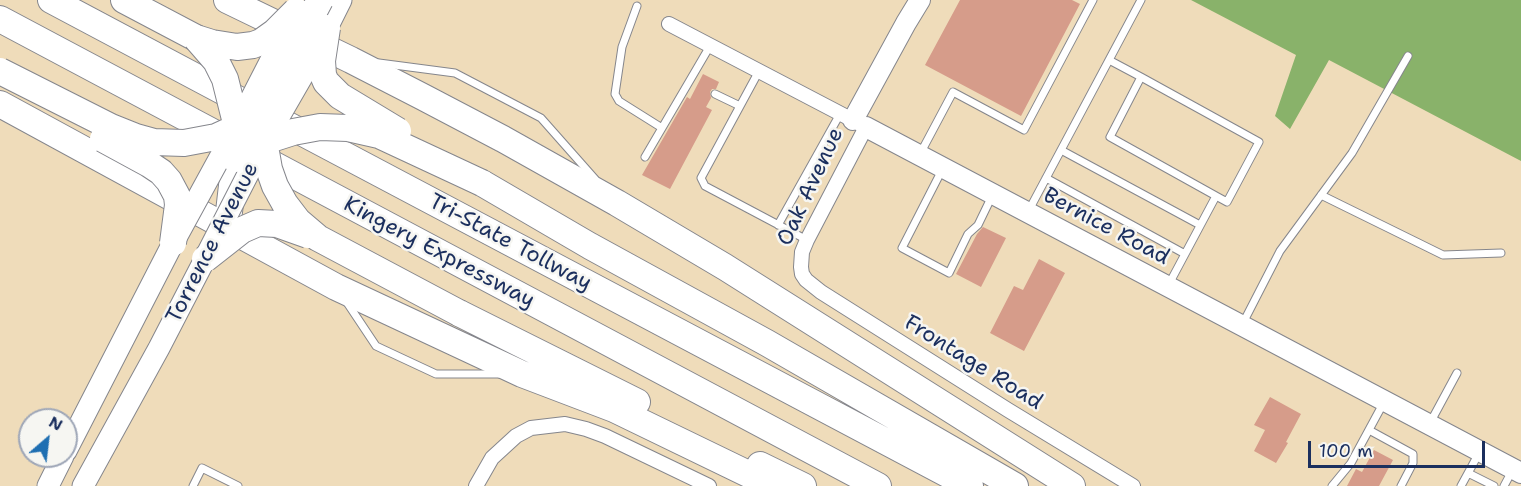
<!DOCTYPE html>
<style>
body{margin:0}
#map{position:relative;width:1521px;height:486px;overflow:hidden;background:#efdcba;font-family:"Shantell Sans",sans-serif}
canvas{display:block}
.north{position:absolute;left:18px;top:408px;width:60px;height:60px;box-sizing:border-box;background:#f6f6f2;border:2px solid #9ea6b7;border-radius:50%;rotate:28deg;font-size:16px;font-weight:700;line-height:24px;text-align:center;color:#1b2f5e}
.north::after{content:'';display:block;margin:auto;width:21px;height:27px;background:#1f6fb2;clip-path:polygon(50% 0,100% 100%,50% 72%,0 100%)}
.scale{position:absolute;left:1308px;top:441px;width:177px;height:27px;box-sizing:border-box;border:3px solid #1b2f5e;border-top:0;padding-left:8px;font-size:18px;line-height:21px;white-space:nowrap;color:#1b2f5e;-webkit-text-stroke:4px #f6f6f2;paint-order:stroke}
</style>
<div id="map">
<canvas width="1521" height="486"></canvas>
<div class="north">N</div>
<div class="scale">100 m</div>
</div>
<script>
const ctx = document.querySelector('canvas').getContext('2d');
ctx.lineJoin = 'round';
function fillPath(path, color) {
  ctx.fillStyle = color;
  ctx.fill(path, 'evenodd');
}
function shape(rows) {
  const path = new Path2D();
  for (const r of rows) {
    path.moveTo(r[0], r[1]);
    for (let i = 2; i < r.length; i += 2) path.lineTo(r[i], r[i + 1]);
  }
  return path;
}
function trace(path, color, width, dash) {
  ctx.strokeStyle = color;
  ctx.lineWidth = width;
  ctx.lineCap = dash ? 'butt' : 'round';
  ctx.setLineDash(dash || []);
  ctx.stroke(path);
}
function drawText(font, color, halo, rows, align = 'center') {
  ctx.font = font + ' "Shantell Sans",sans-serif';
  ctx.lineWidth = 5;
  ctx.setLineDash([]);
  ctx.textBaseline = 'middle';
  ctx.strokeStyle = halo;
  ctx.fillStyle = color;
  for (const [text, x, y, turn = 0] of rows) {
    ctx.save();
    ctx.translate(x, y);
    ctx.rotate((+turn || 0) * Math.PI / 180);
    ctx.textAlign = isNaN(turn) ? turn : align;
    if (halo) ctx.strokeText(text, 0, 0);
    ctx.fillText(text, 0, 0);
    ctx.restore();
  }
}
fillPath(shape([
 [1191,0,1521,0,1521,161,1329,60,1290,129,1275,116,1296,55]
]), '#89b26a');
fillPath(shape([
 [960,0,1072,0,1080,4,1021,116,925,65],
 [703,74,719,82,716,89,712,89,710,92,711,98,706,107,712,110,670,189,642,175,687,97,690,99],
 [983,227,1006,238,981,287,956,274,977,234],
 [1039,259,1065,273,1024,351,990,333,1014,286,1023,290],
 [1270,397,1301,414,1286,442,1288,443,1276,463,1254,451,1265,430,1254,425],
 [1374,450,1393,460,1379,486,1347,486,1356,469,1362,472]
]), '#d69c8a');
const lane = shape([
 [637,6,622,47,615,94,619,101,662,128],
 [1109,60,1141,77],
 [379,63,455,73,541,118,595,179],
 [759,71,701,178,705,186,807,240],
 [715,94,740,106],
 [1061,150,1200,225],
 [920,154,953,92,1024,130,1093,0],
 [645,157,710,46],
 [942,170,902,248,949,273,968,234,978,225,992,196],
 [1046,178,1185,254],
 [1321,195,1443,255,1501,253],
 [1029,210,1141,0],
 [778,225,840,114],
 [1169,284,1216,196,1110,137,1141,77,1259,142,1227,202,1216,196],
 [346,301,376,346,436,374,499,374],
 [1243,323,1280,251,1352,153,1408,56],
 [1430,423,1457,373],
 [1369,430,1413,454,1413,463,1401,486],
 [1468,473,1494,486],
 [193,486,202,468,238,486],
 [1332,486,1351,463,1384,402],
 [1461,486,1479,453],
 [1504,486,1512,471]
]);
const street = shape([
 [669,24,866,127,807,240,802,252,801,267,802,274,806,280,821,292,1008,410,1133,486],
 [476,486,492,458,516,436,531,428,565,424,586,429,605,436,709,486]
]);
const secondary = shape([
 [853,120,906,23,920,0],
 [866,127,1521,473]
]);
const primary = shape([
 [327,28,341,0],
 [66,451,173,243],
 [48,486,63,456],
 [83,486,159,348,205,259]
]);
const highway = shape([
 [51,0,243,102],
 [124,0,196,38],
 [227,0,351,60,423,97,503,139,617,203,725,267,1072,486],
 [0,19,878,486],
 [0,104,336,287,522,374,614,409,773,486],
 [286,124,970,486],
 [482,183,590,246,767,343,1015,486],
 [229,212,235,159],
 [459,313,637,402],
 [760,465,803,486]
]);
trace(lane, '#85868c', 9);
trace(street, '#85868c', 16);
trace(secondary, '#85868c', 22);
trace(primary, '#85868c', 23);
trace(highway, '#85868c', 28);
trace(lane, '#fff', 7);
trace(street, '#fff', 14);
trace(secondary, '#fff', 20);
trace(primary, '#fff', 21);
trace(highway, '#fff', 26);
const primaryBridge = shape([
 [177,236,236,128,292,19],
 [205,258,265,141,310,63,321,39]
]);
const highwayBridge = shape([
 [320,0,279,78,272,95,267,112,265,127,266,152,269,169,275,186,285,204,298,221,318,238,459,313],
 [327,28,322,61,323,75,326,82,340,96,398,131],
 [196,38,216,61,225,79,235,119,236,143],
 [196,38,212,43,237,47,253,45,261,42,275,32,296,11],
 [0,71,111,127,136,137,154,142,184,143,216,137,242,125,268,108],
 [103,139,149,164,161,172,169,181,177,196,178,205,173,243],
 [235,159,265,141,293,132,320,127,348,128,379,135,482,183],
 [205,259,242,230,258,223,277,224,308,235]
]);
trace(primaryBridge, '#85868c', 23, []);
trace(highwayBridge, '#85868c', 28, []);
trace(primaryBridge, '#fff', 21);
trace(highwayBridge, '#fff', 26);
drawText('22px', '#1b2f5e', '#f6f6f2', [
 ["Oak Avenue",811,187,-65],
 ["Bernice Road",1106,227,28],
 ["Torrence Avenue",213,243,-63],
 ["Tri-State Tollway",510,243,28],
 ["Kingery Expressway",439,253,28],
 ["Frontage Road",973,363,32]
]);
</script>
